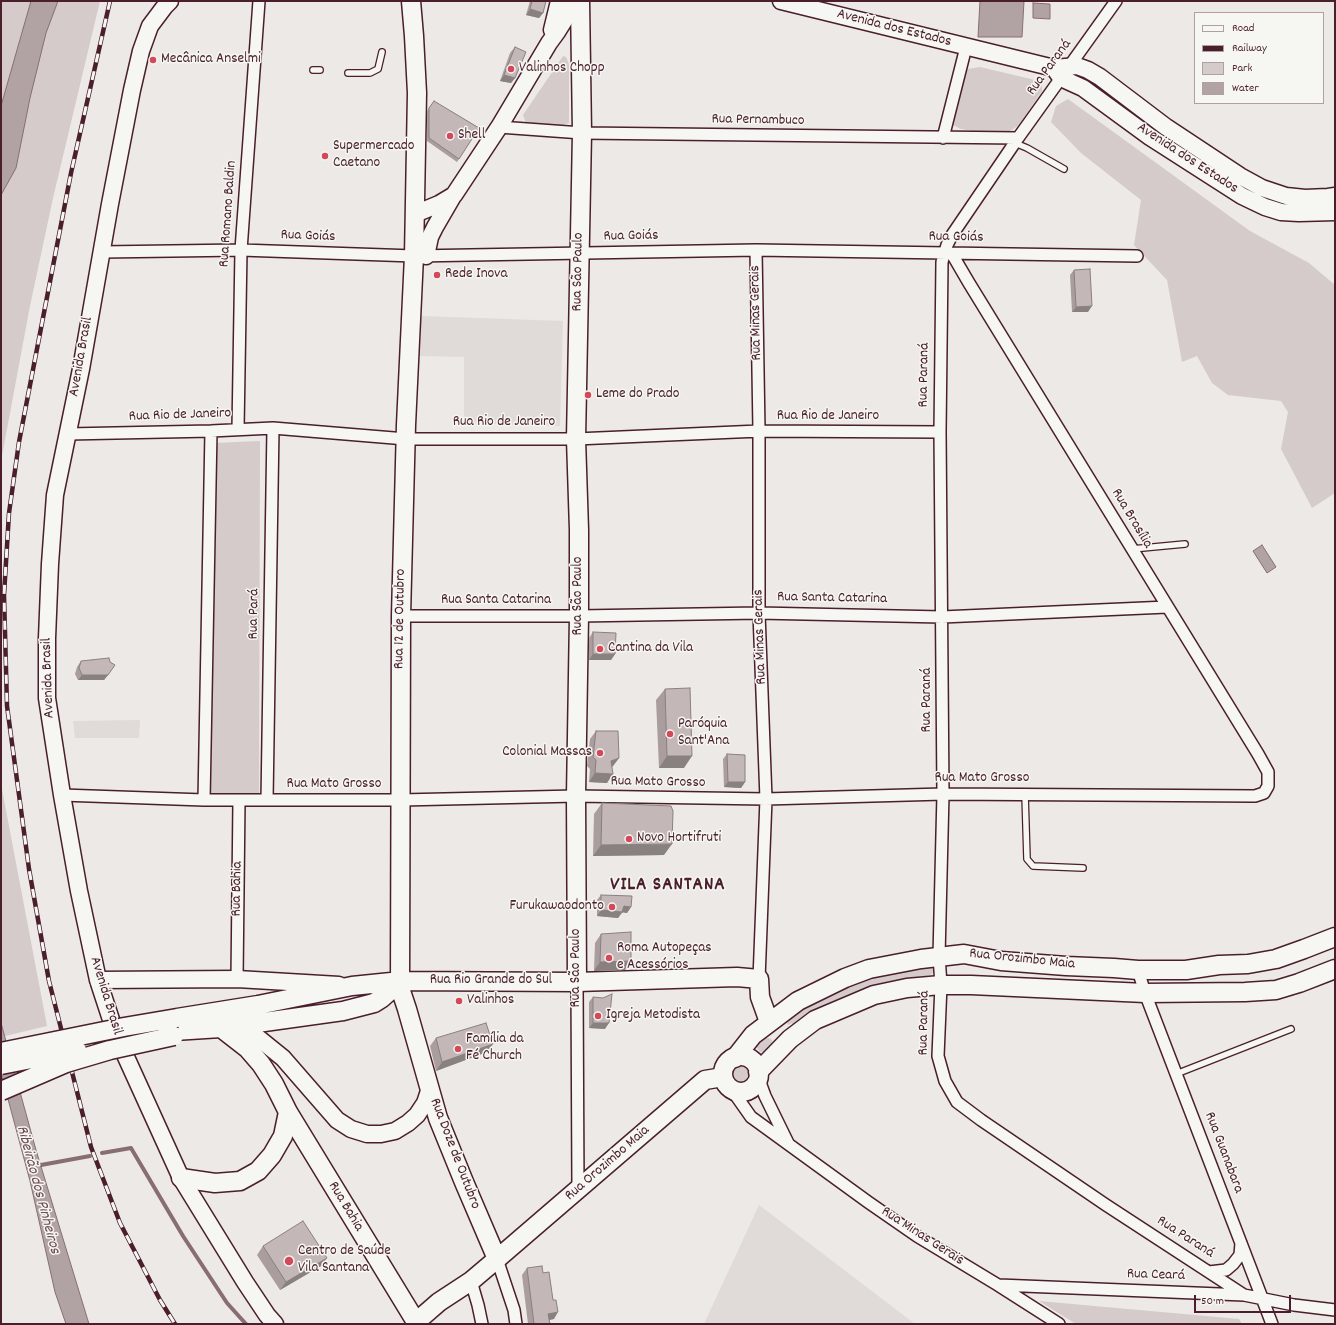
<!DOCTYPE html>
<meta charset="utf-8">
<style>
body{margin:0}
#map{position:relative;width:1336px;height:1325px;overflow:hidden;background:#ece9e6;font-family:Dekko,sans-serif}
canvas{display:block}
.frame{position:absolute;inset:0;border:2px solid #4a1f2b;pointer-events:none}
.legend{position:absolute;left:1194px;top:12px;width:130px;height:92px;box-sizing:border-box;background:#f6f6f2;border:1px solid #b1a0a2;margin:0;padding:5px 7px;list-style:none;font-size:12px;color:#4a1f2b}
.legend li{display:flex;align-items:center;gap:8px;height:20px}
.legend b{width:20px;border:1px solid #b1a0a2}
.scale{position:absolute;left:1194px;top:1295px;width:97px;height:18px;box-sizing:border-box;border:2px solid #4a1f2b;border-top:0;padding-left:5px;font-size:12px;line-height:14px;white-space:nowrap;color:#4a1f2b;-webkit-text-stroke:3px #f6f6f2;paint-order:stroke}
</style>
<div id="map">
<canvas width="1336" height="1325"></canvas>
<div class="frame"></div>
<ul class="legend">
<li><b style="height:5px;background:#f6f6f2"></b>Road</li>
<li><b style="height:5px;background:#4a1f2b"></b>Railway</li>
<li><b style="height:11px;background:#d4cbca"></b>Park</li>
<li><b style="height:11px;background:#b1a2a3"></b>Water</li>
</ul>
<div class="scale">50 m</div>
</div>
<script>
const ctx = document.querySelector('canvas').getContext('2d');
ctx.lineJoin = 'round';
function fillPath(path, color) {
  ctx.fillStyle = color;
  ctx.fill(path, 'evenodd');
}
function shape(rows) {
  const path = new Path2D();
  for (const r of rows) {
    if (r.length === 3) {
      path.moveTo(r[0] + r[2], r[1]);
      path.arc(r[0], r[1], r[2], 0, 2 * Math.PI);
      continue;
    }
    path.moveTo(r[0], r[1]);
    for (let i = 2; i < r.length; i += 2) path.lineTo(r[i], r[i + 1]);
  }
  return path;
}
function trace(path, color, width, dash) {
  ctx.strokeStyle = color;
  ctx.lineWidth = width;
  ctx.lineCap = dash ? 'butt' : 'round';
  ctx.setLineDash(dash || []);
  ctx.stroke(path);
}
function drawText(font, color, halo, rows, align = 'center') {
  ctx.font = font + ' Dekko,sans-serif';
  ctx.lineWidth = 3;
  ctx.setLineDash([]);
  ctx.textBaseline = 'middle';
  ctx.strokeStyle = halo;
  ctx.fillStyle = color;
  for (const [text, x, y, turn = 0] of rows) {
    ctx.save();
    ctx.translate(x, y);
    ctx.rotate((+turn || 0) * Math.PI / 180);
    ctx.textAlign = isNaN(turn) ? turn : align;
    if (halo) ctx.strokeText(text, 0, 0);
    ctx.fillText(text, 0, 0);
    ctx.restore();
  }
}
fillPath(shape([
 [421,316,563,321,560,426,464,423,464,357,420,356],
 [140,720,139,738,75,738,73,721],
 [759,1205,915,1324,704,1324]
]), '#e0dad8');
fillPath(shape([
 [1,1,100,1,53,198,30,306,1,461],
 [563,56,566,57,569,64,569,123,560,126,526,123,523,115],
 [980,67,1031,79,1037,81,1042,85,1042,91,1018,126,1008,132,986,133,961,129,953,125,954,114,962,78,968,69],
 [1068,99,1250,231,1309,263,1335,285,1335,493,1312,508,1281,449,1288,412,1281,401,1228,395,1212,383,1197,356,1182,362,1167,280,1134,245,1141,200,1081,153,1051,122,1056,106],
 [260,441,259,796,205,797,214,443],
 [1,784,47,1026,1,1037],
 [932,966,934,971,931,975,874,985,820,1011,793,1027,792,1023,788,1025,786,1019,839,989,873,975],
 [765,1038,769,1038,772,1040,772,1046,763,1052,760,1052,757,1048,757,1045],
 [741,1075,12],
 [1039,1301,1239,1319,1242,1324,1076,1324]
]), '#d4cbca');
const water = shape([
 [31,1,58,1,46,33,30,98,16,168,1,195,1,106,31,1],
 [980,1,1024,1,1022,37,978,37,980,1],
 [1033,3,1050,4,1050,19,1033,18,1033,3],
 [1262,545,1276,567,1267,573,1253,551,1262,545],
 [1,1023,36,1150,89,1324,66,1324,55,1292,30,1181,1,1073,1,1023]
]);
fillPath(water, '#b1a2a3');
trace(water, '#886e73', 1);
trace(shape([
 [102,1153,131,1148,183,1236,227,1303,246,1324],
 [41,1165,90,1156]
]), '#886e73', 4);
const lane = shape([
 [313,70,320,70],
 [348,73,370,73,378,69,382,52],
 [1015,143,1027,148,1064,169],
 [1132,549,1185,544],
 [1025,794,1027,859,1033,866,1083,868],
 [1176,1074,1291,1029]
]);
const street = shape([
 [1116,1,1018,138,952,235,947,245,942,262,940,432,943,794,939,956,941,985,938,1056,945,1081,957,1102,981,1120,1106,1205,1244,1295],
 [499,127,582,133,1018,138],
 [943,138,966,47],
 [756,250,759,431,759,613,766,799,759,979],
 [102,252,241,250,414,256,756,250,1137,256],
 [238,429,241,250,259,1],
 [68,434,211,431,273,428,406,439,576,439,759,431,940,432],
 [401,616,579,616,759,613,942,617,1167,607],
 [62,795,204,800,401,800,576,796,766,799,943,794,1255,796,1264,793,1268,786,1268,772,1258,754,969,283,952,254],
 [204,800,211,431],
 [267,800,273,428],
 [1138,970,1145,993,1272,1324],
 [237,979,239,800],
 [577,982,578,1190],
 [758,1077,765,1096,788,1143],
 [732,1090,751,1117,868,1202,917,1236,998,1285,1059,1324],
 [497,1259,514,1310,516,1324],
 [1209,1272,1226,1270,1233,1264,1240,1255,1241,1243],
 [471,1281,478,1305,482,1324],
 [999,1285,1244,1295,1294,1305,1335,1310]
]);
const secondary = shape([
 [170,1,165,6,150,26,141,51,132,90,110,204,81,369,55,495,50,564,47,638,47,698,62,795,79,891,98,980,116,1035,181,1178,245,1282,267,1315,275,1324],
 [781,1,1054,68,1077,66,1088,70,1100,77,1166,127,1240,176,1262,188,1286,196,1305,198,1328,197,1335,196],
 [552,30,559,1],
 [1054,68,1061,78,1083,88,1150,137,1242,196,1265,207,1281,212,1299,213,1335,212],
 [415,214,439,204,454,195,499,127,549,43,557,32,570,11,573,1],
 [426,256,430,237,435,227,453,196],
 [98,980,237,979,339,985],
 [232,1027,257,1037,283,1058,337,1120,351,1129,367,1134,381,1134,395,1131,408,1123,417,1115,425,1103,429,1091]
]);
const primary = shape([
 [411,1,414,36,417,93,414,256,406,425,401,616,400,988,407,1009,438,1118,464,1182,497,1259],
 [577,982,576,796,579,616,579,530,576,439,582,133,580,1],
 [177,1018,258,1005,352,986,401,981,577,982,737,977,759,979,760,997,769,1022],
 [221,1028,343,1011,374,1003,382,998,401,981],
 [174,1031,221,1028,248,1049,261,1064,274,1084,288,1112,416,1322,439,1302,471,1281,497,1259,705,1080,723,1077],
 [741,1074,18],
 [735,1058,753,1035,798,1001,845,978,869,969,921,959,964,954,1001,961,1066,966,1114,968,1138,970,1186,970,1219,965,1248,964,1276,959,1304,949,1335,937],
 [758,1072,790,1039,815,1020,874,995,907,988,941,985,971,985,1145,993,1245,992,1276,990,1299,983,1335,969],
 [181,1178,215,1183,240,1181,258,1171,272,1155,283,1136,288,1112]
]);
trace(lane, '#4a1f2b', 8);
trace(street, '#4a1f2b', 14);
trace(secondary, '#4a1f2b', 19);
trace(primary, '#4a1f2b', 21);
trace(lane, '#f6f6f2', 5.5);
trace(street, '#f6f6f2', 11);
trace(secondary, '#f6f6f2', 16);
trace(primary, '#f6f6f2', 18);
const rail = shape([
 [110,1,71,173,19,442,9,513,4,595,7,706,29,869,49,981,91,1147,120,1223,160,1300,175,1324]
]);
trace(rail, '#4a1f2b', 4.5);
trace(rail, '#f6f6f2', 3, [9]);
const primaryBridge = shape([
 [1,1052,124,1027,177,1018],
 [1,1065,77,1050],
 [1,1091,66,1063,110,1050,174,1036]
]);
trace(primaryBridge, '#4a1f2b', 21, []);
trace(primaryBridge, '#f6f6f2', 18);
fillPath(shape([
 [530,1,546,1,543,13,539,18,526,15],
 [515,47,515,78,511,83,500,81,510,53],
 [434,101,479,128,457,162,427,141,427,111],
 [1074,270,1088,312,1072,312,1070,275],
 [593,632,615,654,611,660,589,660,589,638],
 [81,661,110,662,115,665,104,680,78,680,75,674,77,667],
 [665,689,684,768,659,768,656,700],
 [596,731,619,758,612,767,607,783,589,782,590,769,587,766,590,739],
 [727,754,745,782,741,788,724,787,723,759],
 [602,803,664,855,593,856,594,814],
 [601,895,631,907,627,913,623,912,618,918,597,916,597,900],
 [601,934,625,970,594,971,595,943],
 [593,997,605,1029,589,1028,589,1002],
 [436,1038,487,1052,436,1071,430,1046],
 [263,1246,321,1266,280,1290,257,1255],
 [527,1268,543,1273,554,1319,549,1320,550,1324,528,1324,522,1275]
]), '#a99d9d');
fillPath(shape([
 [530,9,543,13,539,18,526,15],
 [504,75,515,78,511,83,500,81],
 [1092,306,1088,312,1072,312,1076,307],
 [593,654,615,654,611,660,589,660],
 [82,675,108,675,104,680,78,680],
 [667,756,692,756,684,768,659,768],
 [619,758,613,766,605,770,611,761],
 [595,773,613,774,607,783,589,782],
 [728,782,745,782,741,788,724,787],
 [672,844,664,855,593,856,601,845],
 [624,906,631,907,627,913,620,912],
 [601,910,622,912,618,918,597,916],
 [631,961,625,970,594,971,600,962],
 [593,1023,609,1023,605,1029,589,1028],
 [493,1044,487,1052,436,1071,442,1062],
 [327,1258,321,1266,280,1290,286,1282],
 [558,1312,554,1319,544,1321,548,1314]
]), '#898080');
const building = shape([
 [532,1,546,1,543,13,530,9,532,1],
 [515,47,526,52,515,78,504,75,515,47],
 [434,101,479,128,459,159,429,138,429,108,434,101],
 [1090,269,1092,306,1076,307,1074,270,1090,269],
 [593,632,616,633,615,654,593,654,593,632],
 [109,658,110,662,115,665,108,675,82,675,79,668,81,661,109,658],
 [690,688,692,756,667,756,665,689,690,688],
 [596,731,618,731,619,758,611,761,613,774,595,773,596,760,593,757,596,731],
 [727,754,745,755,745,782,728,782,727,754],
 [602,803,671,806,673,811,672,844,601,845,602,803],
 [601,895,632,896,631,907,624,906,622,912,601,910,601,895],
 [631,932,631,961,600,962,601,934,631,932],
 [612,994,609,1023,593,1023,593,997,603,998,612,994],
 [486,1023,493,1044,442,1062,436,1038,486,1023],
 [303,1221,327,1258,286,1282,263,1246,303,1221],
 [542,1266,543,1273,549,1272,553,1300,556,1300,558,1312,548,1314,550,1324,534,1324,527,1268,542,1266]
]);
fillPath(building, '#c4b7b7');
trace(building, '#898080', 1);
for (const [x, y, r, color] of [
 [153,60,4,"#d1495b"],
 [511,69,4,"#d1495b"],
 [450,136,4,"#d1495b"],
 [325,156,4,"#d1495b"],
 [437,275,4,"#d1495b"],
 [588,395,4,"#d1495b"],
 [600,649,4,"#d1495b"],
 [670,734,4,"#d1495b"],
 [600,753,4,"#d1495b"],
 [629,839,4,"#d1495b"],
 [612,907,4,"#d1495b"],
 [609,958,4,"#d1495b"],
 [459,1001,4,"#d1495b"],
 [598,1016,4,"#d1495b"],
 [458,1049,4,"#d1495b"],
 [289,1261,5,"#d1495b"]
]) {
  const dot = new Path2D();
  dot.arc(x, y, r, 0, 2 * Math.PI);
  ctx.fillStyle = color;
  ctx.fill(dot);
  trace(dot, '#f6f6f2', 1.5);
}
drawText('15px', '#4a1f2b', '#f6f6f2', [
 ["Avenida dos Estados",894,29,14],
 ["Rua Paraná",1050,68,-54],
 ["Rua Pernambuco",758,121,1],
 ["Avenida dos Estados",1187,159,33],
 ["Rua Romano Baldin",229,214,-86],
 ["Rua Goiás",308,237,2],
 ["Rua Goiás",631,237,-1],
 ["Rua Goiás",956,238,1],
 ["Rua São Paulo",579,272,-89],
 ["Rua Minas Gerais",757,313,-91],
 ["Avenida Brasil",82,357,-80],
 ["Rua Paraná",925,375,-89],
 ["Rua Rio de Janeiro",180,416,-2],
 ["Rua Rio de Janeiro",828,417],
 ["Rua Rio de Janeiro",504,423],
 ["Rua Brasília",1131,519,59],
 ["Rua São Paulo",579,596,-90],
 ["Rua Santa Catarina",832,599,1],
 ["Rua Santa Catarina",496,601],
 ["Rua Pará",255,614,-89],
 ["Rua 12 de Outubro",401,619,-89],
 ["Rua Minas Gerais",761,637,-92],
 ["Avenida Brasil",49,678,-92],
 ["Rua Paraná",928,700,-90],
 ["Rua Mato Grosso",982,779],
 ["Rua Mato Grosso",658,783,1],
 ["Rua Mato Grosso",334,785],
 ["Rua Bahia",238,889,-89],
 ["Rua Orozimbo Maia",1022,960,6],
 ["Rua São Paulo",577,968,-90],
 ["Rua Rio Grande do Sul",491,981],
 ["Avenida Brasil",105,996,73],
 ["Rua Paraná",925,1023,-89],
 ["Rua Guanabara",1223,1153,69],
 ["Rua Doze de Outubro",454,1154,69],
 ["Rua Orozimbo Maia",608,1164,-41],
 ["Rua Bahia",345,1207,59],
 ["Rua Minas Gerais",922,1237,33],
 ["Rua Paraná",1185,1238,33],
 ["Rua Ceará",1156,1276,2]
]);
drawText('15px', '#4a1f2b', '#f6f6f2', [
 ["Mecânica Anselmi",161,60],
 ["Valinhos Chopp",519,69],
 ["Shell",458,136],
 ["Supermercado",333,147],
 ["Caetano",333,164],
 ["Rede Inova",445,275],
 ["Leme do Prado",596,395],
 ["Cantina da Vila",608,649],
 ["Paróquia",678,725],
 ["Sant'Ana",678,742],
 ["Colonial Massas",592,753,"right"],
 ["Novo Hortifruti",637,839],
 ["Furukawaodonto",604,907,"right"],
 ["Roma Autopeças",617,949],
 ["e Acessórios",617,966],
 ["Valinhos",467,1001],
 ["Igreja Metodista",606,1016],
 ["Família da",466,1040],
 ["Fé Church",466,1057],
 ["Centro de Saúde",298,1252],
 ["Vila Santana",298,1269]
], 'left');
drawText('italic 16px', '#6e4d55', '#f6f6f2', [
 ["Ribeirão dos Pinheiros",37,1190,75]
]);
ctx.letterSpacing = '1px';
drawText('bold 19px', '#4a1f2b', '#f6f6f2', [
 ["VILA SANTANA",668,886]
]);
ctx.letterSpacing = '0px';
</script>
